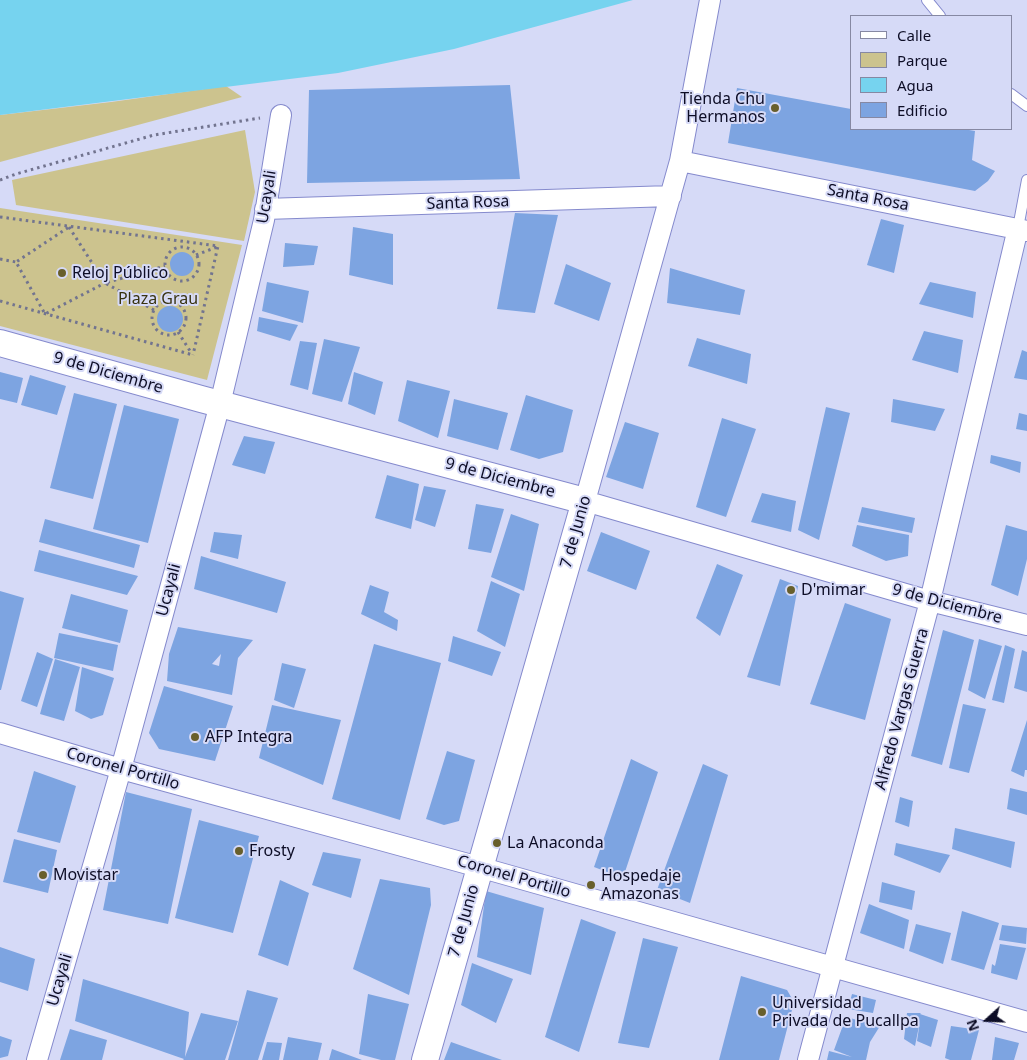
<!DOCTYPE html>
<meta charset="utf-8">
<style>
body{margin:0}
#map{position:relative;width:1027px;height:1060px;overflow:hidden;background:#d6daf7;font-family:"Noto Sans",sans-serif}
canvas{display:block}
.legend{position:absolute;left:850px;top:15px;width:162px;height:115px;box-sizing:border-box;background:#d6daf7;border:1px solid #8688a3;margin:0;padding:6px 9px;list-style:none;font-size:15px;color:#0d0d26}
.legend li{display:flex;align-items:center;gap:10px;height:25px}
.legend b{width:25px;border:1px solid #8688a3}
.north{position:absolute;left:962px;top:995px;width:50px;height:50px;-webkit-text-stroke:4px #d6daf7;paint-order:stroke;rotate:250deg;font-size:14px;font-weight:700;line-height:20px;text-align:center;color:#0d0d26}
.north::after{content:'';display:block;margin:auto;width:18px;height:22px;background:#0d0d26;clip-path:polygon(50% 0,100% 100%,50% 72%,0 100%)}
</style>
<div id="map">
<canvas width="1027" height="1060"></canvas>
<ul class="legend">
<li><b style="height:6px;background:#fff"></b>Calle</li>
<li><b style="height:14px;background:#ccc38e"></b>Parque</li>
<li><b style="height:14px;background:#76d3ef"></b>Agua</li>
<li><b style="height:14px;background:#7da4e1"></b>Edificio</li>
</ul>
<div class="north">N</div>
</div>
<script>
const ctx = document.querySelector('canvas').getContext('2d');
ctx.lineJoin = 'round';
function fillPath(path, color) {
  ctx.fillStyle = color;
  ctx.fill(path, 'evenodd');
}
function shape(rows) {
  const path = new Path2D();
  for (const r of rows) {
    if (r.length === 3) {
      path.moveTo(r[0] + r[2], r[1]);
      path.arc(r[0], r[1], r[2], 0, 2 * Math.PI);
      continue;
    }
    path.moveTo(r[0], r[1]);
    for (let i = 2; i < r.length; i += 2) path.lineTo(r[i], r[i + 1]);
  }
  return path;
}
function trace(path, color, width, dash) {
  ctx.strokeStyle = color;
  ctx.lineWidth = width;
  ctx.lineCap = dash ? 'butt' : 'round';
  ctx.setLineDash(dash || []);
  ctx.stroke(path);
}
function drawText(font, color, halo, rows, align = 'center') {
  ctx.font = font + ' "Noto Sans",sans-serif';
  ctx.lineWidth = 4;
  ctx.setLineDash([]);
  ctx.textBaseline = 'middle';
  ctx.strokeStyle = halo;
  ctx.fillStyle = color;
  for (const [text, x, y, turn = 0] of rows) {
    ctx.save();
    ctx.translate(x, y);
    ctx.rotate((+turn || 0) * Math.PI / 180);
    ctx.textAlign = isNaN(turn) ? turn : align;
    if (halo) ctx.strokeText(text, 0, 0);
    ctx.fillText(text, 0, 0);
    ctx.restore();
  }
}
fillPath(shape([
 [226,86,242,97,0,162,0,115,111,102],
 [245,130,255,192,244,241,16,205,12,180],
 [0,208,242,245,207,380,0,326]
]), '#ccc38e');
fillPath(shape([
 [0,0,633,0,454,49,338,73,0,115]
]), '#76d3ef');
fillPath(shape([
 [510,85,520,179,307,183,309,90],
 [737,88,851,109,851,129,963,129,975,131,972,160,995,171,988,181,975,191,728,143],
 [515,213,558,215,535,313,497,309],
 [881,219,904,225,894,273,867,265],
 [353,227,393,234,393,285,349,275],
 [285,243,318,246,314,265,283,267],
 [182,264,12],
 [566,264,611,283,599,321,554,304],
 [670,268,745,290,740,315,667,303],
 [267,282,309,291,303,323,262,311],
 [930,282,976,292,973,318,919,304],
 [170,319,13],
 [259,317,298,325,290,341,257,331],
 [924,331,963,340,958,373,912,360],
 [697,338,751,354,747,384,688,366],
 [324,339,360,347,342,402,312,394],
 [300,341,317,343,308,390,290,385],
 [1022,350,1027,352,1027,380,1014,378],
 [0,372,23,378,17,403,0,399],
 [354,372,383,382,375,415,348,404],
 [30,375,66,386,57,415,21,405],
 [407,380,450,391,438,438,398,421],
 [74,393,117,404,93,499,50,488],
 [526,395,573,410,563,452,539,459,510,450],
 [454,399,508,413,498,450,447,436],
 [893,399,945,409,935,431,891,422],
 [124,405,179,419,148,543,93,529],
 [826,407,850,413,819,540,798,530],
 [1019,413,1027,415,1027,431,1016,429],
 [722,418,756,429,726,517,696,507],
 [625,422,659,433,643,489,606,477],
 [244,436,275,442,265,474,232,465],
 [991,455,1021,462,1020,473,990,463],
 [387,475,419,484,411,529,375,518],
 [424,486,446,490,435,527,415,520],
 [762,493,796,501,791,532,751,522],
 [476,504,504,509,491,553,468,549],
 [862,507,915,518,912,533,858,522],
 [511,514,539,524,524,591,491,577],
 [45,519,140,545,134,568,39,542],
 [857,525,909,535,908,556,886,561,852,546],
 [1006,525,1027,531,1027,559,1018,596,991,585],
 [214,532,242,535,238,559,210,552],
 [601,532,650,551,636,590,587,571],
 [39,550,138,576,127,595,34,571],
 [201,556,286,582,277,613,194,589],
 [717,564,743,575,720,636,696,618],
 [780,579,798,586,780,686,747,677],
 [491,581,520,594,505,647,477,631],
 [370,585,389,592,384,612,398,620,397,631,361,614],
 [0,591,24,598,1,690,0,690],
 [71,594,128,610,120,643,62,628],
 [845,603,891,619,865,720,810,704],
 [178,627,253,640,238,658,232,695,167,681,169,654],
 [221,654,219,666,212,664],
 [943,630,974,640,942,765,911,756],
 [59,633,118,645,113,671,54,658],
 [453,636,501,652,492,676,448,661],
 [979,639,1002,646,985,699,968,690],
 [374,644,441,663,400,820,332,799],
 [1005,645,1015,649,1004,703,992,700],
 [1022,650,1027,652,1027,692,1014,688],
 [37,652,53,659,37,707,21,701],
 [55,659,80,667,64,721,40,714],
 [282,663,306,669,294,708,274,700],
 [82,667,114,678,103,715,91,719,75,711],
 [164,686,233,706,215,761,159,749,149,733],
 [963,704,986,709,969,773,949,768],
 [272,705,341,720,323,785,259,758],
 [1027,720,1027,770,1025,770,1024,777,1011,771],
 [447,751,475,760,459,821,444,825,426,819],
 [631,759,658,772,623,878,594,867],
 [703,764,728,775,690,903,657,890],
 [34,771,76,786,60,843,17,832],
 [1010,788,1027,792,1027,815,1007,809],
 [126,792,192,809,168,924,103,910],
 [900,797,913,801,909,827,895,822],
 [199,820,259,836,233,933,175,918],
 [955,828,1015,842,1011,868,952,849],
 [14,839,57,850,48,893,3,882],
 [896,843,950,855,940,873,894,855],
 [323,852,361,859,351,898,312,885],
 [380,879,430,888,431,905,409,995,353,969],
 [280,880,309,893,288,966,258,955],
 [882,882,915,891,912,910,879,902],
 [486,891,544,908,531,975,477,957],
 [869,904,909,920,904,949,860,933],
 [962,911,999,923,984,970,951,960],
 [581,919,616,932,579,1052,545,1037],
 [916,924,951,933,943,964,909,951],
 [1002,925,1027,928,1026,944,999,940],
 [643,938,678,947,649,1048,618,1043],
 [1000,944,1026,948,1017,980,991,973,992,964,995,966],
 [0,947,35,959,28,991,0,982],
 [472,963,513,979,496,1023,461,1005],
 [741,976,787,990,794,1002,779,1060,719,1060],
 [83,979,189,1012,185,1057,201,1013,238,1021,225,1060,183,1060,184,1059,75,1021],
 [247,990,278,998,258,1060,228,1060],
 [368,994,409,1004,395,1060,381,1060,359,1054],
 [852,994,876,1000,873,1013,848,1009],
 [907,1013,921,1013,920,1014,938,1020,931,1047,917,1041,920,1021,915,1046,904,1039],
 [846,1017,880,1026,870,1042,866,1060,827,1060,829,1051,852,1057,834,1050],
 [951,1026,979,1030,971,1060,950,1060,945,1058],
 [70,1029,107,1040,102,1060,60,1060],
 [0,1036,12,1040,8,1056,0,1058],
 [288,1037,322,1043,318,1060,283,1060],
 [995,1037,1019,1043,1014,1060,992,1060],
 [267,1042,282,1043,279,1060,262,1060],
 [451,1042,502,1060,444,1060],
 [332,1049,362,1060,329,1060]
]), '#7da4e1');
const service = shape([
 [927,0,940,16],
 [1011,94,1027,106],
 [1018,228,1027,180]
]);
const minor = shape([
 [710,0,680,161,585,501,930,601,1027,625],
 [680,161,1027,231],
 [265,209,671,196],
 [0,733,121,769,479,867,1027,1022],
 [37,1060,121,769,220,404,264,220,281,115],
 [808,1060,930,601,1018,228]
]);
const tertiary = shape([
 [0,343,201,399,585,501,425,1060]
]);
trace(service, '#858acd', 12);
trace(minor, '#858acd', 22);
trace(tertiary, '#858acd', 28);
trace(shape([
 [0,180,16,174,154,135,260,118],
 [0,217,218,246,193,355],
 [69,227,105,283,45,314,16,262,69,227],
 [182,264,17],
 [196,255,217,247],
 [0,259,16,262],
 [169,318,17],
 [0,301,193,355],
 [154,310,105,283,165,266],
 [178,332,192,354]
]), '#72748f', 3, [2.5, 4]);
trace(service, '#fff', 10);
trace(minor, '#fff', 20);
trace(tertiary, '#fff', 26);
for (const [x, y, r, color] of [
 [775,108,5,"#685f2c"],
 [62,273,5,"#685f2c"],
 [791,590,5,"#685f2c"],
 [195,737,5,"#685f2c"],
 [497,843,5,"#685f2c"],
 [239,851,5,"#685f2c"],
 [43,875,5,"#685f2c"],
 [591,885,5,"#685f2c"],
 [762,1012,5,"#685f2c"]
]) {
  const dot = new Path2D();
  dot.arc(x, y, r, 0, 2 * Math.PI);
  ctx.fillStyle = color;
  ctx.fill(dot);
  trace(dot, '#d6daf7', 2);
}
drawText('16px', '#0d0d26', '#d6daf7', [
 ["Tienda Chu",765,99,"right"],
 ["Hermanos",765,117,"right"],
 ["Reloj Público",72,273],
 ["D'mimar",801,590],
 ["AFP Integra",205,737],
 ["La Anaconda",507,843],
 ["Frosty",249,851],
 ["Movistar",53,875],
 ["Hospedaje",601,876],
 ["Amazonas",601,894],
 ["Universidad",772,1003],
 ["Privada de Pucallpa",772,1021]
], 'left');
drawText('16px', '#0d0d26', '#d6daf7', [
 ["Ucayali",267,197,-81],
 ["Santa Rosa",868,198,11],
 ["Santa Rosa",468,203,-2],
 ["9 de Diciembre",108,373,16],
 ["9 de Diciembre",500,478,15],
 ["7 de Junio",576,532,-74],
 ["Ucayali",169,590,-75],
 ["9 de Diciembre",947,604,15],
 ["Alfredo Vargas Guerra",902,709,-75],
 ["Coronel Portillo",123,769,16],
 ["Coronel Portillo",514,877,16],
 ["7 de Junio",464,921,-74],
 ["Ucayali",60,980,-74]
]);
drawText('16px', '#383311', '#d6daf7', [
 ["Plaza Grau",158,299]
]);
</script>
